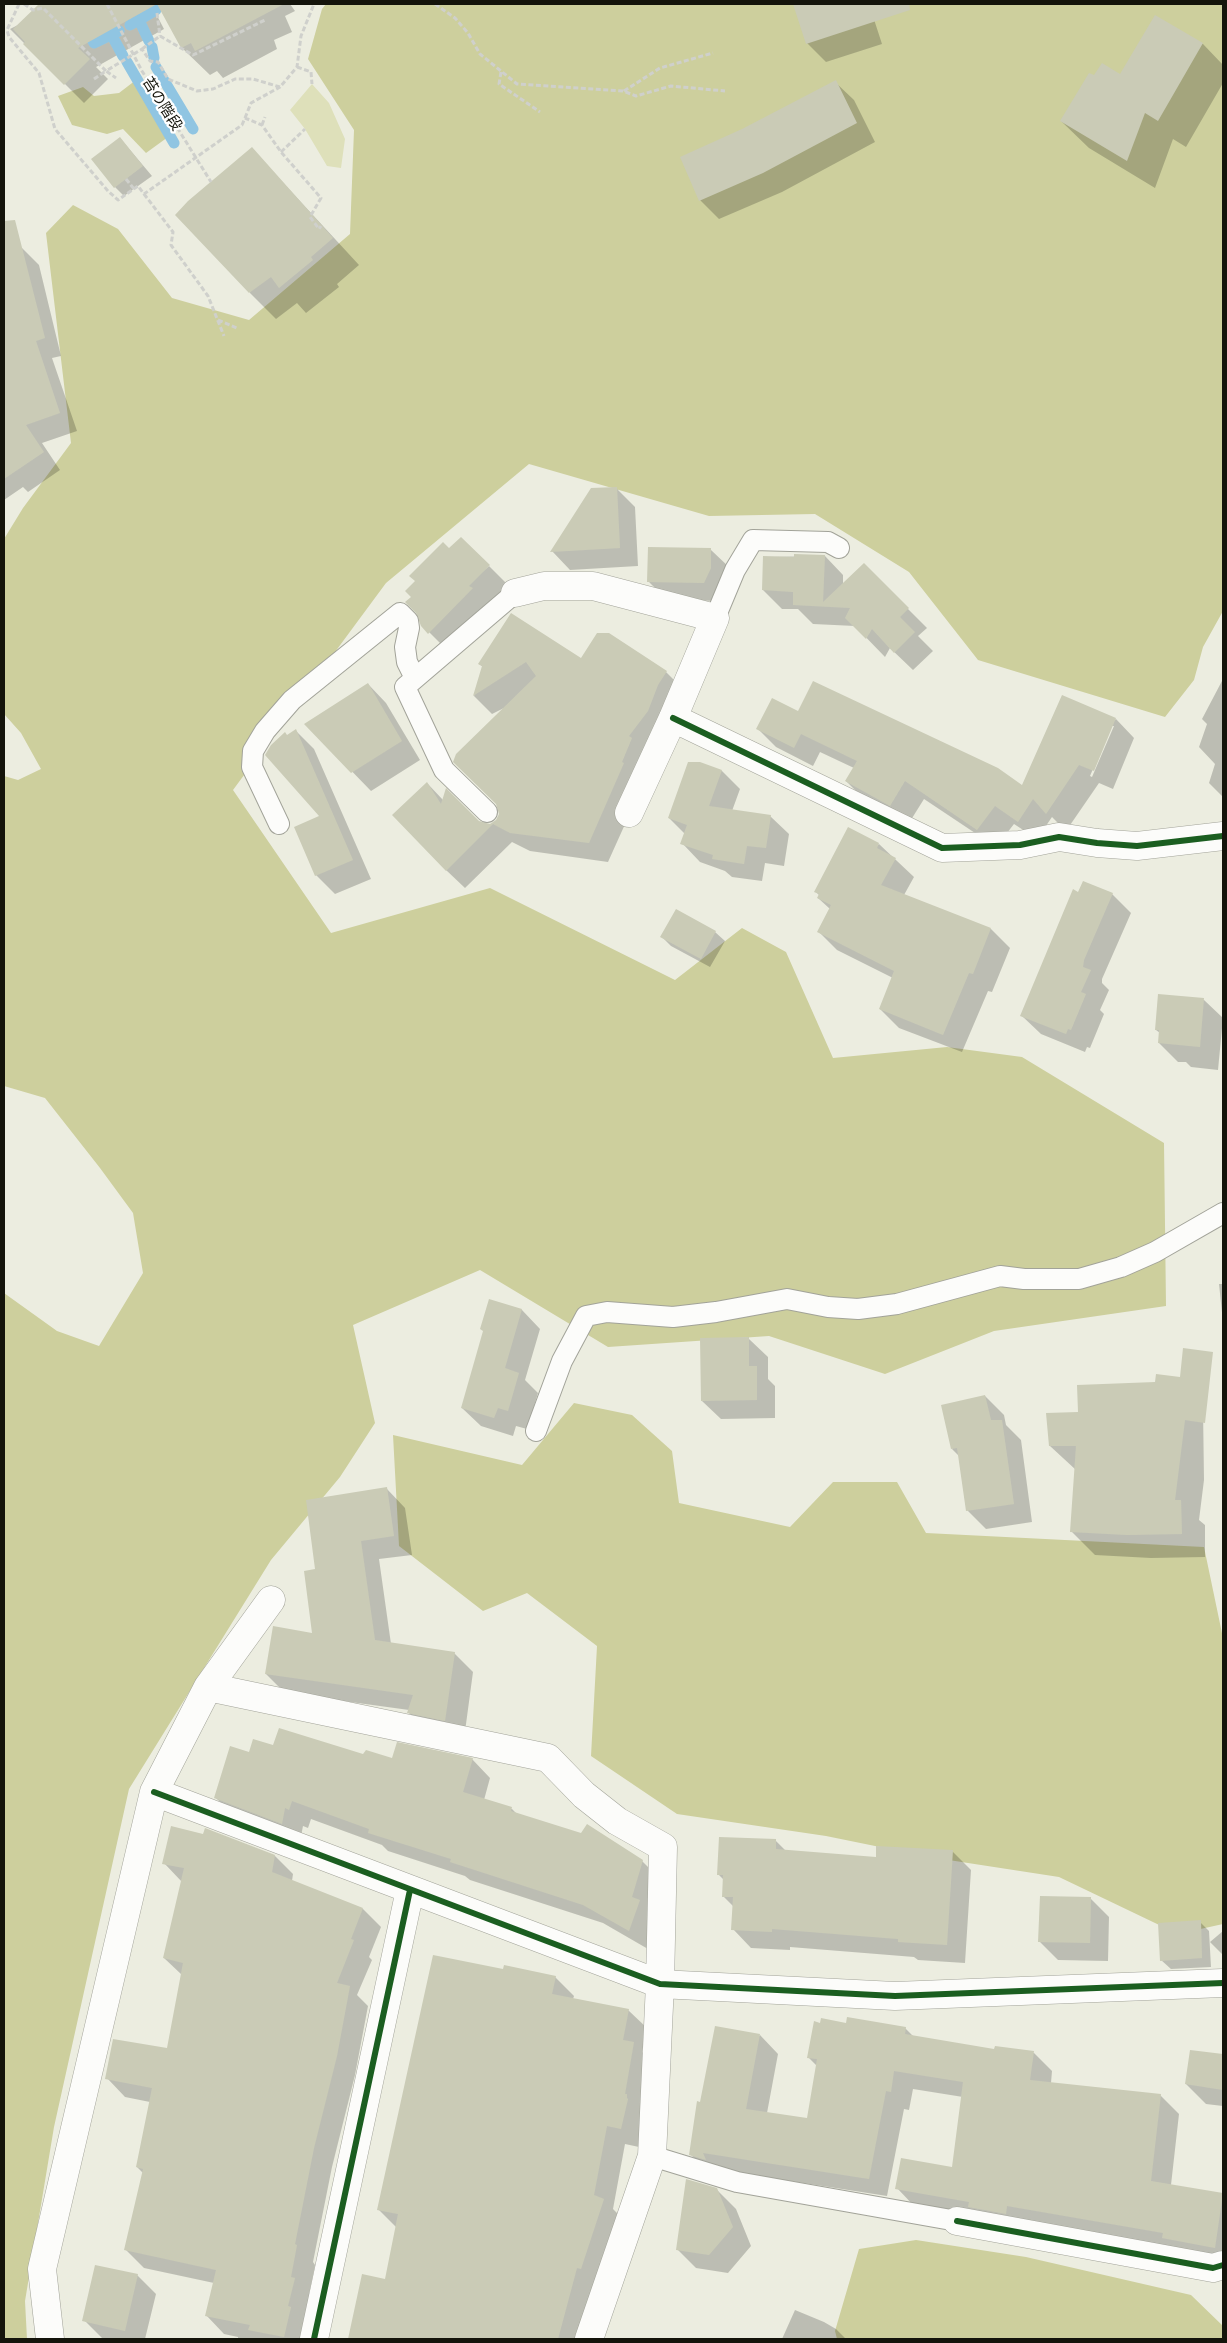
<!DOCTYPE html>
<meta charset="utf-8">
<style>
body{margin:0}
#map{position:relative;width:1227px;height:2343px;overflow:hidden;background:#ecede0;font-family:Cabin,sans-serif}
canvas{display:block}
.frame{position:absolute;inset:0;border:5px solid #14140b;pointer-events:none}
</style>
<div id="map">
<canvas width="1227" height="2343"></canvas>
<div class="frame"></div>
</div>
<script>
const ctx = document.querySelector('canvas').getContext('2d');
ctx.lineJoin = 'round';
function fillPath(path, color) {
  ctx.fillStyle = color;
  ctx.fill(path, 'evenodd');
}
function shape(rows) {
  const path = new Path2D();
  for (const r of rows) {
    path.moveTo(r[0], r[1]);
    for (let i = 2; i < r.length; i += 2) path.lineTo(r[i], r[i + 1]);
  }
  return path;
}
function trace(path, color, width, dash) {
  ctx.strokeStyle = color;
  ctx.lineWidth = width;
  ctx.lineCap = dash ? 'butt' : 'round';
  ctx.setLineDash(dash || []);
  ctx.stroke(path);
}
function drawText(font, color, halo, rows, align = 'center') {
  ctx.font = font + ' Cabin,"Noto Sans JP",sans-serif';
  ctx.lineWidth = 4.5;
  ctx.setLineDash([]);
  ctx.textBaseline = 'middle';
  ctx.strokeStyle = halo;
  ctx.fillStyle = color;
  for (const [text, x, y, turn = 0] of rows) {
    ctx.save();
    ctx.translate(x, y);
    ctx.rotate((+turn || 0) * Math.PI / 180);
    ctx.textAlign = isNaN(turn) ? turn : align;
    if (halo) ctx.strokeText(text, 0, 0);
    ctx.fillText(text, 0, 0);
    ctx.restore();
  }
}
fillPath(shape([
 [312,84,329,103,345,139,341,168,327,166,305,129,290,110]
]), '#dee0ba');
fillPath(shape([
 [326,4,1223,4,1223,611,1203,647,1194,680,1165,717,978,660,909,572,815,514,709,516,529,464,386,583,233,790,331,933,490,888,675,980,742,928,786,952,833,1058,947,1047,1022,1057,1164,1143,1166,1306,994,1331,885,1374,769,1336,608,1347,480,1270,353,1325,375,1423,340,1477,271,1560,129,1789,54,2127,25,2301,27,2339,4,2339,4,1293,57,1331,99,1346,143,1273,133,1213,100,1168,45,1098,4,1086,4,776,18,780,41,769,21,733,4,714,4,539,23,508,71,443,46,233,73,205,118,229,172,298,249,320,350,234,354,130,308,59,322,9],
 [136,80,168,137,146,153,123,129,107,134,72,125,58,96,83,87,94,96,119,93],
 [574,1403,632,1415,672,1451,679,1503,790,1527,833,1482,897,1482,926,1533,1204,1547,1223,1638,1223,1924,1178,1934,1059,1877,929,1857,826,1836,677,1814,591,1756,597,1646,527,1593,483,1611,399,1546,393,1435,522,1465],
 [916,2240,1026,2257,1191,2295,1223,2326,1223,2339,837,2339,835,2331,859,2249]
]), '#cdcf9d');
fillPath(shape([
 [60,4,151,4,164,29,96,67,108,79,84,103,10,29],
 [158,4,290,4,295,11,285,16,292,32,274,40,277,49,223,78,217,71,210,75,182,48],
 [794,4,869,4,882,44,826,62,807,43],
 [1155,17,1203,44,1223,65,1223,83,1186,147,1173,139,1155,188,1089,148,1061,121,1094,77,1121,76],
 [835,82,854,100,875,142,782,192,719,219,700,200,742,131],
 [120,138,152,176,124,196,115,187],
 [252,149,359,265,337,284,339,287,306,313,297,303,276,319,250,293],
 [21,247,39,265,61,356,52,358,77,431,42,443,60,470,28,492,23,487,4,500,4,252],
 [616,488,635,507,638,566,570,570,552,551],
 [711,550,730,568,723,601,667,600,648,581],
 [825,556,843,575,843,585,864,565,927,628,918,636,933,651,913,670,890,648,885,657,855,626,813,624,798,609,782,609,763,590,764,557],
 [489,566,507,584,448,651,422,625],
 [511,614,581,660,666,672,685,691,608,862,530,851,512,842,465,888,446,870,427,783,443,800,478,822,490,825,497,821,500,815,506,707,492,714,474,696,483,667,479,664],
 [1223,679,1223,797,1209,783,1215,764,1199,747,1207,724,1202,719],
 [368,684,386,703,420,760,371,791,306,724],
 [799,713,1022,787,1116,719,1134,738,1113,789,1099,783,1066,831,1052,817,1037,839,1014,824,996,847,924,799,909,823,865,800,846,781,854,768,820,752,813,766,776,747,757,728],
 [1111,726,1114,726,1092,777,1090,776],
 [296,731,314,749,371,879,335,894,316,875,321,816,287,736],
 [700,763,722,771,740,789,732,811,770,816,789,834,784,866,765,863,762,881,732,877,725,871,700,862,682,843,685,834,669,818],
 [879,844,914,877,904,895,991,929,1010,948,992,992,988,991,962,1052,899,1028,880,1009,893,978,837,950,819,932,830,909,818,898,819,895,816,892],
 [1079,894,1112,894,1131,913,1102,979,1102,983,1109,990,1100,1010,1104,1014,1090,1048,1087,1047,1085,1052,1041,1034,1022,1016],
 [715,932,725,941,710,967,671,946,662,937],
 [1159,996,1204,1000,1223,1018,1218,1070,1191,1067,1186,1062,1178,1062,1159,1043,1160,1033,1156,1030],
 [1223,1282,1223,1322,1219,1284,1223,1284],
 [490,1300,522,1310,540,1329,525,1380,538,1393,527,1429,516,1426,513,1436,481,1426,462,1408,484,1332],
 [749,1339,768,1357,768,1379,775,1386,775,1418,721,1419,702,1401],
 [985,1396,1004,1415,1006,1425,1021,1440,1032,1522,986,1529,967,1510,959,1456,952,1449],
 [1203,1407,1204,1480,1199,1520,1205,1525,1205,1557,1151,1558,1095,1555,1071,1531,1076,1470,1050,1446],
 [387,1489,405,1508,412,1555,379,1559,391,1644,454,1653,473,1672,464,1739,427,1731,408,1712,409,1710,285,1693,266,1674,314,1635,317,1570],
 [274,1747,393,1760,472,1759,490,1778,484,1800,512,1809,518,1815,642,1861,661,1880,648,1949,603,1923,470,1880,465,1876,388,1851,382,1845,311,1819,308,1828,303,1826,300,1841,234,1816,216,1798,249,1753],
 [775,1840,786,1851,877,1858,952,1851,971,1870,965,1963,918,1960,914,1957,790,1947,790,1950,751,1948,733,1929,734,1907,723,1896,724,1880,718,1874],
 [275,1856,293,1874,292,1881,363,1909,381,1927,369,1957,372,1960,357,1995,368,2006,355,2075,332,2167,313,2262,315,2265,309,2294,312,2297,306,2339,238,2339,238,2337,224,2334,206,2315,214,2283,144,2268,126,2250,143,2173,137,2167,150,2102,125,2097,107,2078,168,2050,182,1975,164,1958,182,1882,164,1863],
 [1090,1898,1109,1917,1108,1961,1058,1960,1039,1941],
 [1200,1922,1209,1931,1211,1967,1171,1969,1161,1960],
 [1223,1931,1223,1955,1210,1942],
 [504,1971,555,1977,574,1996,573,1999,628,2010,647,2028,642,2052,652,2062,639,2147,625,2144,613,2209,622,2218,581,2339,352,2339,350,2337,386,2280,397,2228,379,2210],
 [847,2024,905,2028,914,2037,995,2050,1034,2053,1052,2071,1051,2083,1160,2095,1179,2114,1171,2185,1223,2195,1223,2264,915,2207,897,2188,953,2168,963,2097,913,2089,909,2110,904,2109,887,2196,720,2170,709,2173,690,2154,701,2103,760,2035,778,2054,767,2113,808,2120,817,2066,808,2057],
 [1191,2051,1223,2055,1223,2106,1206,2104,1186,2084],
 [716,2189,736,2209,751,2246,728,2273,696,2268,677,2249],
 [137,2275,156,2294,145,2339,103,2339,84,2320],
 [795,2310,824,2322,836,2329,846,2339,782,2339]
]), '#0003');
trace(shape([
 [71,4,94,43,119,31],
 [139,20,156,10,153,4],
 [130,25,139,20,149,41],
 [111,34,123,56],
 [152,47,154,58],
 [127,62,174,143],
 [156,67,193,129]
]), '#90c5e2', 11);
fillPath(shape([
 [39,4,284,4,195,51,191,43,181,48,157,4,78,48,90,59,64,85,23,44,25,42,13,29],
 [793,4,909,4,910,10,806,44],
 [1155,15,1203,43,1158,121,1145,113,1127,161,1060,121,1089,73,1094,75,1102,63,1120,74],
 [836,80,857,123,763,173,699,201,680,157,742,129],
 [120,137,143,166,114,188,91,159],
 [252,147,333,238,311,257,313,260,279,288,271,277,249,293,175,215,188,201],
 [15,220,45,338,36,341,60,413,26,425,44,452,4,479,4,221],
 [617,487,620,548,550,552,591,488],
 [461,537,490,565,469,586,473,588,428,634,421,626,416,613,405,602,411,597,405,591,415,581,409,576,443,542,449,548],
 [648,547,711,548,711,568,704,583,647,582],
 [794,554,825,555,823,602,864,563,909,608,900,617,915,632,894,653,872,629,866,639,845,618,850,608,793,605,793,592,762,590,763,556,794,557],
 [511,613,581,658,597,633,609,633,667,671,658,685,648,711,629,736,632,738,622,762,624,763,589,843,510,833,493,824,446,871,392,815,427,782,441,804,446,788,479,821,490,824,496,820,499,814,496,804,453,762,456,754,536,676,526,662,473,696,482,666,478,664],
 [813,681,998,768,1022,785,1062,695,1116,718,1094,771,1079,765,1046,814,1033,799,1018,822,995,806,977,830,905,781,890,806,845,781,857,761,801,734,794,748,756,729,772,698,798,711],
 [368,683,402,741,351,773,304,724],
 [296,729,353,860,315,876,294,827,319,816,265,755,271,745,285,732,287,735],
 [688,762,700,762,722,770,709,806,771,815,766,848,747,846,744,864,712,859,713,855,680,844,687,825,668,818],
 [848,827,879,843,877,848,896,858,881,885,991,928,973,974,969,973,943,1035,879,1009,894,971,817,932,831,905,817,898,819,894,814,892],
 [1083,881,1113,893,1084,960,1083,967,1091,970,1081,992,1086,994,1071,1030,1068,1029,1066,1034,1020,1016,1073,889,1078,892],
 [676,909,716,931,701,959,660,937],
 [1158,994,1204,998,1200,1047,1158,1043,1159,1030,1155,1030],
 [489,1299,522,1309,505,1368,519,1373,508,1411,498,1408,494,1418,461,1408,483,1331,480,1329],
 [749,1337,749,1366,757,1366,757,1400,701,1401,700,1338],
 [1183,1348,1213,1352,1205,1423,1185,1420,1175,1500,1181,1500,1182,1534,1127,1535,1070,1532,1076,1446,1049,1446,1046,1413,1078,1412,1077,1385,1155,1382,1156,1374,1180,1377],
 [985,1395,991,1420,1002,1420,1014,1504,966,1511,957,1448,951,1449,941,1405],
 [387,1487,394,1536,361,1541,375,1640,455,1652,445,1721,407,1713,413,1695,265,1674,273,1626,312,1633,304,1571,315,1569,306,1500],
 [279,1728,363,1754,366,1750,392,1758,397,1742,473,1758,463,1792,512,1807,511,1811,581,1833,587,1824,643,1860,632,1897,640,1900,629,1931,583,1905,450,1862,451,1859,368,1833,369,1829,292,1801,289,1810,285,1808,282,1824,214,1798,230,1746,249,1752,253,1739,273,1745],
 [171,1826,203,1834,205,1828,275,1855,272,1872,363,1908,351,1939,354,1940,337,1983,350,1986,337,2056,314,2148,295,2244,297,2245,291,2277,295,2278,288,2306,291,2307,284,2337,248,2330,250,2325,205,2316,216,2270,124,2250,143,2169,136,2167,152,2088,105,2079,113,2039,167,2048,183,1963,163,1958,184,1868,162,1864],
 [719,1837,776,1839,776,1849,876,1857,876,1846,953,1850,947,1945,898,1942,898,1939,772,1929,772,1932,731,1930,733,1897,722,1897,723,1875,717,1875],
 [1040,1896,1091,1897,1090,1943,1038,1942],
 [1201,1920,1202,1958,1160,1961,1158,1923],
 [433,1955,503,1969,504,1965,556,1976,552,1994,629,2009,623,2040,634,2042,625,2094,627,2094,627,2098,628,2099,621,2129,607,2126,594,2195,604,2199,581,2269,577,2268,558,2339,348,2339,362,2274,385,2279,398,2214,377,2210],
 [847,2017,906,2027,905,2034,994,2049,995,2046,1034,2051,1030,2080,1161,2094,1151,2181,1223,2193,1215,2248,1162,2238,1163,2233,1007,2206,1006,2214,968,2207,969,2202,895,2189,901,2158,952,2167,963,2082,894,2071,891,2092,886,2091,869,2179,703,2153,706,2160,689,2155,697,2101,700,2102,715,2026,760,2034,746,2109,807,2118,817,2059,807,2058,814,2021,820,2023,821,2018,846,2023],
 [1190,2050,1223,2054,1223,2090,1185,2084],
 [686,2179,717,2188,733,2227,709,2255,676,2250],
 [95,2265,138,2274,125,2331,82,2321]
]), '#cacbb6');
const service = shape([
 [715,618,735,570,753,540,828,542,839,548],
 [487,812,444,770,405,687,515,593],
 [279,824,252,767,253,751,265,731,292,700,400,613,408,621,409,628,405,647,407,662,415,678],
 [536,1431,562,1361,586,1316,607,1312,673,1317,716,1312,787,1299,828,1307,858,1309,897,1304,1000,1276,1024,1279,1079,1279,1121,1267,1155,1252,1223,1213],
 [652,2156,737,2182,957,2221]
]);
const minor = shape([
 [515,593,544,586,593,586,715,618,673,718,629,813],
 [673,718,942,848,1020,845,1059,837,1097,843,1137,846,1223,836],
 [208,1687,548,1758,584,1795,617,1821,663,1847,660,1984,652,2156,589,2339],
 [154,1792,660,1984,895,1996,1223,1983],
 [957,2221,1213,2268,1223,2265],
 [50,2339,42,2269,154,1792,208,1687,271,1600],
 [314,2339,410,1890]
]);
trace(service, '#a2a399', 22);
trace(minor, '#a2a399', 29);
trace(shape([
 [19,4,7,30,9,37,39,73,55,129,108,191,118,200,138,186,144,194,242,125,245,118,262,125,281,152,321,198,310,217,319,229,321,226],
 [24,4,33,10,43,8,106,71,142,49,150,61,158,62,168,79,197,91,213,89,235,79,253,79,280,87,297,67,301,36,314,4],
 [107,4,142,71,211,182],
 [435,4,455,18,468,33,480,54,517,84,623,91,636,96,671,86,725,91],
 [157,13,160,36],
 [160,36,193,55,265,20],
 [142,49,160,36],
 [297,67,311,72,312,84],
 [501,72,499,84,540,112],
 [94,79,106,71,116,78],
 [624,91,660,68,713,53],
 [245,118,251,103,280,87],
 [262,125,265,117],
 [281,152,305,129],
 [126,179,134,189],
 [144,194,173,232,171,245,208,296,224,336],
 [218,320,237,328]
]), '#cfd0cc', 3, [5, 2.5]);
trace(service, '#fcfcfa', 20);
trace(minor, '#fcfcfa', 28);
trace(shape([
 [673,718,942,848,1020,845,1059,837,1097,843,1137,846,1223,836],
 [154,1792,660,1984,895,1996,1223,1983],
 [957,2221,1213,2268,1223,2265],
 [314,2339,410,1890]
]), '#1b5e20', 6);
drawText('15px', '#14140b', '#fff', [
 ["苔の階段",162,104,58]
]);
</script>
